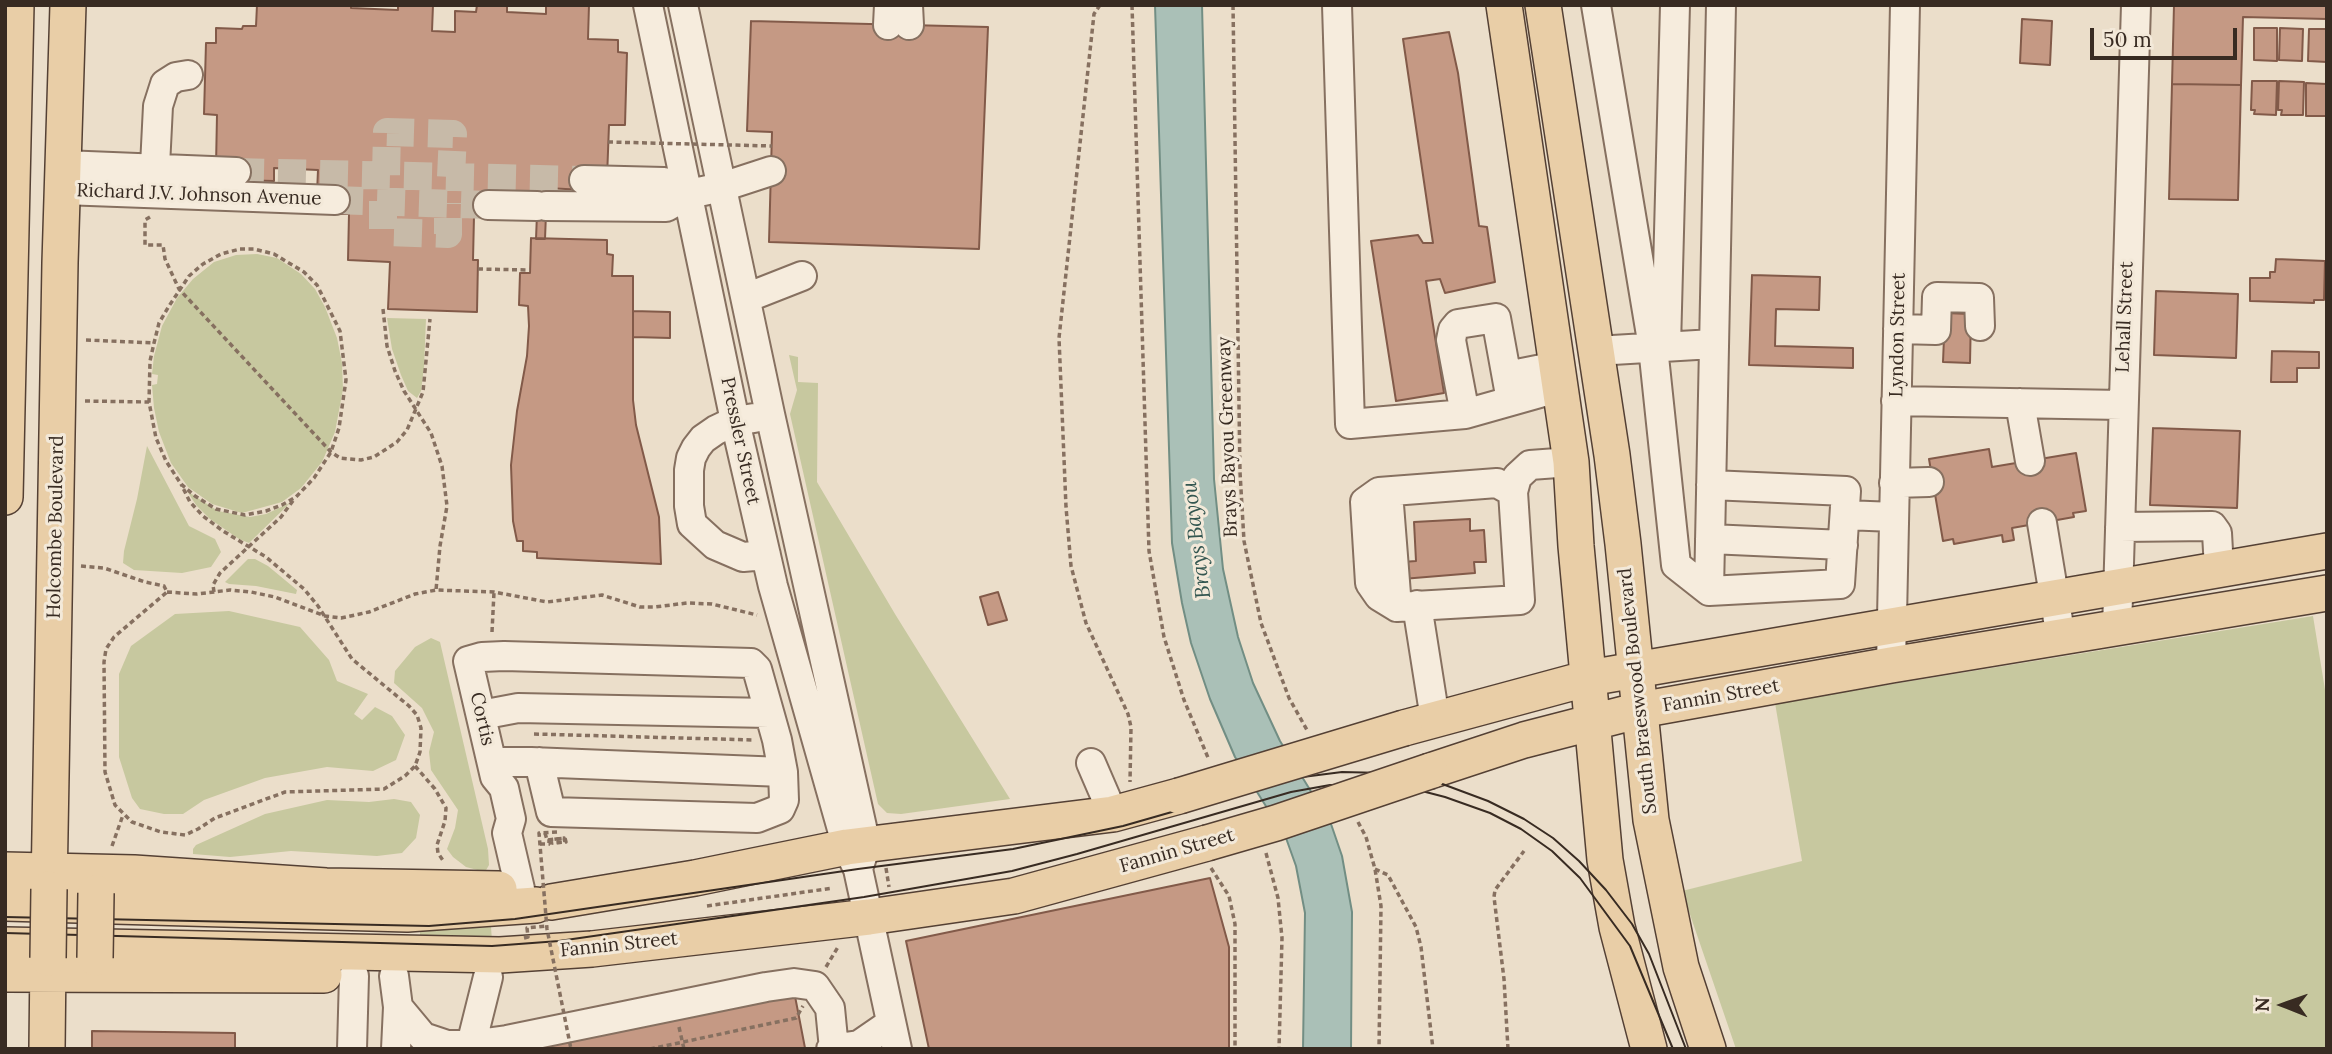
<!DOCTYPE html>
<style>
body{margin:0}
#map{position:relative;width:2332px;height:1054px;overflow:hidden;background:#ebdeca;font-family:Lora,serif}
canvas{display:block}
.frame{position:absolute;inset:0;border:7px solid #382b22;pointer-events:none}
.north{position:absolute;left:2248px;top:970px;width:70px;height:70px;-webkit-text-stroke:5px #f3e9d9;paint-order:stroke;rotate:271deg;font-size:19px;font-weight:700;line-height:28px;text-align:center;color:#382b22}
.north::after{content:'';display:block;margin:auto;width:24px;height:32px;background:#382b22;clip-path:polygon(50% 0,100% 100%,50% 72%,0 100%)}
.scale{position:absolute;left:2090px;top:28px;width:147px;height:32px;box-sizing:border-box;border:4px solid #382b22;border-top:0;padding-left:9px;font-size:21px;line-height:24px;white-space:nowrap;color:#382b22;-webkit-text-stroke:5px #f3e9d9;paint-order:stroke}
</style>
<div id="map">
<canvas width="2332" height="1054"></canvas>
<div class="frame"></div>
<div class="north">N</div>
<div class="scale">50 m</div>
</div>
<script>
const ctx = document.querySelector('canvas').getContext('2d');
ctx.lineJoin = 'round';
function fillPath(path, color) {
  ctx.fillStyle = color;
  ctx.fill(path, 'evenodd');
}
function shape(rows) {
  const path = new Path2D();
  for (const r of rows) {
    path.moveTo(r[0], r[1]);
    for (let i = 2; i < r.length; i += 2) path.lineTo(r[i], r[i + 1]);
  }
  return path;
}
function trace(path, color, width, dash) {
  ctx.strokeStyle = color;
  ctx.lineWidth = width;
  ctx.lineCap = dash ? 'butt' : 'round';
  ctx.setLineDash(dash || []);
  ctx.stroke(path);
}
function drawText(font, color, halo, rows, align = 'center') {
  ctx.font = font + ' Lora,serif';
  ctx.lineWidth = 6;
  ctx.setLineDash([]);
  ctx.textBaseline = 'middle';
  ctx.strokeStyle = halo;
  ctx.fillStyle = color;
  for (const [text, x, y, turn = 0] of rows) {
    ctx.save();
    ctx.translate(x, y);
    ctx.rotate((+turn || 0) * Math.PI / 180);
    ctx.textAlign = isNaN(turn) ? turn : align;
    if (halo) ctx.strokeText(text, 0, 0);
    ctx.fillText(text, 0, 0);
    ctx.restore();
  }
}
fillPath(shape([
 [257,254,277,258,301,274,315,289,325,307,337,338,342,363,343,389,335,432,322,462,301,488,282,502,242,513,212,504,188,487,171,463,159,432,154,408,152,385,157,384,158,375,152,374,154,356,162,326,177,298,193,279,214,262,236,255],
 [387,318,426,319,424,367,421,391,417,398,408,391,401,375,392,349],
 [789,355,798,357,798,382,818,383,817,482,895,614,1010,799,901,814,887,813,878,804,790,414,797,390],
 [147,446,189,526,215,539,221,552,211,567,182,573,134,570,123,563,124,551,137,499],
 [187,491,218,511,250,517,266,514,290,503,249,543,239,539,210,519,196,505],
 [248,559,255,559,268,566,297,590,296,594,256,586,229,584,225,582],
 [229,611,300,627,329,660,337,681,368,694,354,714,362,720,375,707,392,716,405,735,396,760,373,771,327,767,265,778,204,800,183,814,164,814,140,809,132,798,119,757,119,674,131,646,175,614],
 [2313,616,2327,702,2327,1049,1736,1049,1682,891,1802,861,1775,703],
 [431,638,440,642,488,849,489,865,485,872,466,867,453,857,447,849,455,828,458,810,431,770,429,752,434,732,422,708,394,683,395,671,415,647],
 [394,799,411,802,420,815,416,838,402,853,377,856,291,851,230,857,193,854,193,849,196,845,265,814,327,800,369,802],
 [491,927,492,941,420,940,420,931]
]), '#c7c89f');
const water = shape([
 [1155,5,1202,5,1214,479,1223,569,1238,637,1253,683,1280,741,1331,824,1342,856,1352,912,1351,1049,1303,1049,1305,913,1296,866,1286,838,1235,757,1210,699,1191,643,1182,603,1172,543,1155,5]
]);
fillPath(water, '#aac0b7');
trace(water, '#728e84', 2);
const building = shape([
 [257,5,351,5,351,8,398,10,398,5,433,5,432,31,455,32,455,11,476,12,477,5,507,5,507,12,546,14,546,5,589,5,588,39,618,40,618,52,627,53,625,125,609,125,607,178,584,190,547,188,545,239,536,239,538,188,536,197,504,196,505,171,490,170,488,216,474,216,473,260,478,260,477,312,388,309,390,262,348,260,349,214,334,214,317,193,318,170,274,168,274,181,236,180,216,166,217,115,204,114,206,43,216,43,216,28,242,29,243,26,256,26,257,5],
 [2174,5,2327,5,2327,19,2243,17,2241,85,2172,84,2174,5],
 [2022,19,2052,21,2050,65,2020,63,2022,19],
 [751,21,988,27,979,249,769,242,772,132,747,131,751,21],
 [2254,28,2277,28,2277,61,2254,60,2254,28],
 [2280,28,2303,29,2302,61,2279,60,2280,28],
 [2309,29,2327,29,2327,62,2308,61,2309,29],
 [1449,32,1458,73,1479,226,1487,227,1495,282,1445,293,1440,279,1426,281,1444,393,1396,401,1371,241,1418,235,1423,243,1433,243,1403,39,1449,32],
 [2252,81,2277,81,2276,115,2254,114,2255,110,2251,110,2252,81],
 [2279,81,2304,82,2303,115,2281,115,2282,110,2278,110,2279,81],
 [2306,83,2327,84,2327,116,2306,116,2306,83],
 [2172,84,2241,85,2238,200,2169,199,2172,84],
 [531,238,607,240,607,254,613,255,612,276,633,276,633,400,636,425,659,517,661,564,537,558,537,552,523,551,523,541,517,541,513,521,511,465,517,411,527,356,529,326,528,306,519,305,520,273,530,273,531,238],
 [2276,259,2325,261,2324,300,2314,300,2314,303,2250,301,2250,278,2270,278,2270,272,2275,272,2276,259],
 [1752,275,1820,277,1819,310,1776,309,1775,346,1853,348,1853,368,1749,365,1752,275],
 [2156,291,2238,294,2236,358,2154,355,2156,291],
 [633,311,670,312,670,338,633,337,633,311],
 [1945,313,1971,314,1970,363,1943,362,1945,313],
 [2272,351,2319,352,2319,368,2297,368,2297,382,2271,382,2272,351],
 [2153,428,2240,431,2237,508,2150,505,2153,428],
 [1989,449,1992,467,2076,453,2086,511,2073,513,2074,517,2012,528,2014,540,2003,542,2002,535,1954,544,1953,539,1943,541,1929,459,1989,449],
 [1470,519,1470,531,1484,530,1486,562,1474,562,1475,573,1378,581,1376,564,1416,561,1414,522,1470,519],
 [998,592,1007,620,988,625,980,597,998,592],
 [1210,878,1229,947,1229,1049,929,1049,906,941,1210,878],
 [794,991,805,1048,513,1049,794,991],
 [92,1031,235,1033,235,1049,92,1049,92,1031]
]);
fillPath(building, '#c59984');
trace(building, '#825a49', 2);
trace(shape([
 [236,172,584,180],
 [386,175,387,132,453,134,451,177],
 [335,200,488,205],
 [383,201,383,232,448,234,448,203]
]), '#c7baa8', 28, [28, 14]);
const minor = shape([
 [648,5,735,421,773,586,847,847,858,869,897,1049],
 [683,5,770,414,866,845,860,863],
 [908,5,909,25],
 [1337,5,1350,424,1465,414,1543,392,1559,376,1542,369,1507,376],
 [1596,5,1653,347,1676,565,1709,591,1840,584,1846,491,1711,485],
 [888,25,889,5],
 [63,165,236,172],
 [584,180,664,182,689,194],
 [154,186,158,106,165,84,176,77,188,75],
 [63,190,335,200],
 [488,205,537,206],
 [546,206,666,207,689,194,722,187,771,171],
 [746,298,802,276],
 [1898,329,1936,330,1937,297,1979,298,1980,326],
 [1666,346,1675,5],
 [1596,351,1713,344],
 [1896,401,2122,405],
 [2020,403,2030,461],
 [1465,414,1451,340,1453,330,1458,324,1496,318,1510,395],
 [754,418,735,421,716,430,703,439,696,448,691,458,689,470,689,506,692,524,715,545,743,557,766,555],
 [1497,483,1513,492,1520,600,1397,607,1379,596,1370,583,1365,502,1379,492,1497,483],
 [1894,483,1929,482],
 [1388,492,1397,607],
 [1513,492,1517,477,1530,465,1571,462],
 [1845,515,1894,517],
 [2042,523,2061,638],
 [2120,527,2212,526,2217,533,2219,569],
 [1710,539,1843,545],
 [1709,591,1721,5],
 [1417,605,1435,719],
 [2117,629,2136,5],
 [1891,665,1905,5],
 [481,715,518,708,769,713],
 [492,762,531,762,783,772],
 [1091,763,1113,814],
 [520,889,507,833,511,819,506,797,504,788,495,777,468,661,482,657,504,656,751,663,757,669,777,740,783,772,784,800,780,809,757,818,551,812,539,762],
 [394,976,398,1007,396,1049],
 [398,1007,423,1037,447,1045,470,1045,507,1040,766,987,794,983,815,986,830,1008,834,1049],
 [352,1049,354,976],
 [470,1049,488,977],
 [831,1049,859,1045,891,1023]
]);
const major = shape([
 [1504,5,1571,462,1576,546,1605,860,1617,927,1649,1049],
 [1543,5,1612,455,1623,544,1651,820,1681,967,1708,1049],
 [5,497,16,5],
 [1404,728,1589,678,2327,551],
 [1430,771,1524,740,1640,710,1891,665,2327,593],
 [5,870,134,873,326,886,499,889],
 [49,889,60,263,68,5],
 [551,902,695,878,847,847,1113,814,1179,796],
 [5,903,407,914,536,905],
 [5,945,500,955,592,949,869,917,1014,896,1207,843],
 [5,974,324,975],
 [47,1049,48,958]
]);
trace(minor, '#867060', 32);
trace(major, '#544034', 38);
trace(shape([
 [1100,5,1094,14,1059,338,1066,507,1071,566,1086,623,1128,714,1131,727,1130,782],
 [1132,5,1149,551,1164,637,1184,700,1209,760],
 [1233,5,1240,472,1244,541,1261,623,1289,698,1307,730],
 [150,217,145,220,145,245,163,245,165,259,179,289,331,452,340,458,361,460,374,457,397,442,407,430,423,392,430,319],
 [240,249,254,249,274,254,304,272,317,285,340,331,346,380,339,428,331,452,314,478,296,497,282,505,266,511,245,515,216,509,195,496,181,484,166,461,156,438,149,402,150,361,154,343,159,323,169,306,189,276,203,264,221,254,240,249],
 [478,269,530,270],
 [383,309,387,346,395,371,404,391,431,433,442,466,447,506,440,546,436,590],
 [86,340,154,343],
 [85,401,149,402],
 [81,566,104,568,145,582,164,586,167,592,114,637,106,649,104,662,105,772,115,805,132,822,161,832,185,835,198,829,215,818,285,792,384,789,405,776,415,766,420,752,421,728,417,715,409,706,352,659,318,606,304,589,266,557,223,531,203,516,190,502,181,484],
 [167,592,197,594,230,590,251,592,275,597,325,616,341,618,369,612,415,594,436,590,494,592,547,602,602,595,640,607,655,607,687,603,712,604,757,615],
 [214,592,213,585,220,573,281,517,295,498],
 [492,632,494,592],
 [534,734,754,740],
 [415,766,435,789,446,808,445,821,437,845,438,853,444,862],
 [1358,822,1366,837,1375,869,1381,906,1379,1049],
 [545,833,547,840,565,838,566,842,549,843],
 [540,844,550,844],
 [112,846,123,815],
 [1266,853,1278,898,1282,938,1279,1049],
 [886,868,889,887],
 [1211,868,1229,896,1235,924,1235,1049],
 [1375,869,1388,875,1416,927,1421,947,1433,1049],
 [707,906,833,888],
 [826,967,838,947],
 [679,1027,684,1049],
 [650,1049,796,1018,803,1006],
 [1508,1049,1504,979,1494,897,1495,890,1524,851]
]), '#867060', 3.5, [5, 3.5]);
trace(minor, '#f6ecdd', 28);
trace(major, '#e9cea7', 35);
trace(shape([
 [5,917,429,926,515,919,858,869,1013,849,1123,826,1287,779,1342,772,1385,773,1414,776,1437,782,1488,801,1524,819,1553,838,1579,861,1606,890,1632,924,1649,954,1686,1049],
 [5,933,492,946,559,941,864,897,1012,871,1077,854,1291,792,1330,785,1387,785,1418,790,1445,797,1490,813,1521,829,1552,851,1580,878,1630,946,1673,1049]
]), '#382b22', 2);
const majorBridge = shape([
 [1179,796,1404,728],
 [1207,843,1276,823,1430,771],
 [48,958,49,889],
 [95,958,96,893]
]);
trace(majorBridge, '#544034', 38, []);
trace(shape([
 [608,142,772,146],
 [557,832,539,833,547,929,571,1049],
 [549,843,549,840,564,838,565,842,552,843],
 [524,938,528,937,527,928,546,926]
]), '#867060', 3.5, [5, 3.5]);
trace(majorBridge, '#e9cea7', 35);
drawText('19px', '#382b22', '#f3e9d9', [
 ["Richard J.V. Johnson Avenue",199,195,2],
 ["Lehall Street",2125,317,-88],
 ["Lyndon Street",1898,335,-89],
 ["Brays Bayou Greenway",1228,437,-92],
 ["Pressler Street",740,441,78],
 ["Holcombe Boulevard",56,527,-89],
 ["South Braeswood Boulevard",1638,691,-96],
 ["Fannin Street",1721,696,-10],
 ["Cortis",482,719,77],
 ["Fannin Street",1177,851,-16],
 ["Fannin Street",619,945,-6]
]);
drawText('italic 21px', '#335650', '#f3e9d9', [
 ["Brays Bayou",1197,540,-97]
]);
</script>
